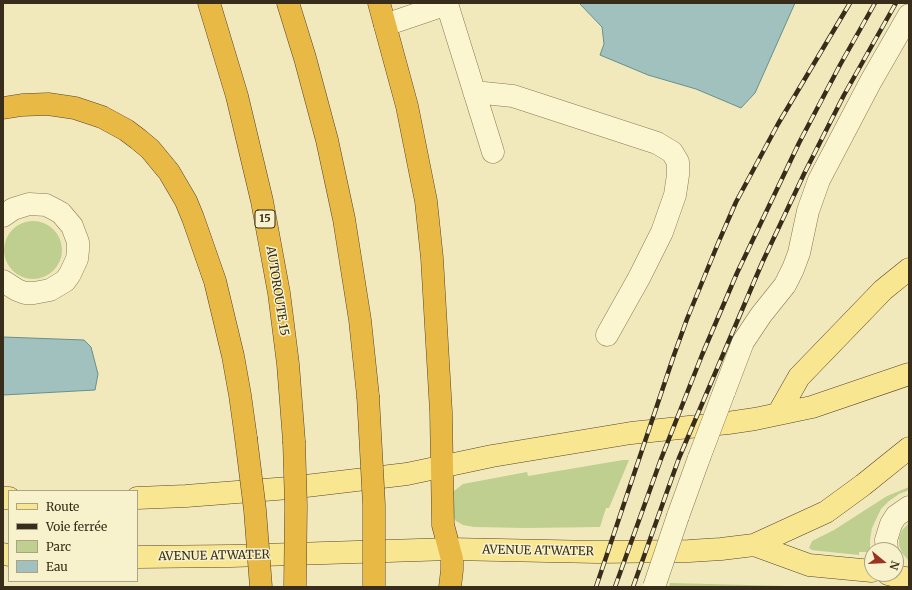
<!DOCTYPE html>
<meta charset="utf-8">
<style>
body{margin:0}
#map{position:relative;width:912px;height:590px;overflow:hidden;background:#f1e9bc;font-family:Merriweather,serif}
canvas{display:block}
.frame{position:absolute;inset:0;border:4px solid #372d1a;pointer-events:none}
.legend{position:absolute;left:8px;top:490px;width:130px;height:92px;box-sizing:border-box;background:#f8f2cc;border:1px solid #aba385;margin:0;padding:5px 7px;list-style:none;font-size:12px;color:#372d1a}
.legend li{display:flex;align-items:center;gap:8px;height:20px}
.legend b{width:20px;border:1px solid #aba385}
.north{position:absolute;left:864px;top:542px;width:40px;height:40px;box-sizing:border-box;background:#f8f2cc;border:1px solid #aba385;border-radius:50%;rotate:108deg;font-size:11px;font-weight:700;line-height:16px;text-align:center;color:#372d1a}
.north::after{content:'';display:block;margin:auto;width:14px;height:18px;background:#9c3220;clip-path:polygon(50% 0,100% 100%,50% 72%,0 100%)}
</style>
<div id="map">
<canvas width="912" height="590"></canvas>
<div class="frame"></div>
<ul class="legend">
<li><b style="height:5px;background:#f8e790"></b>Route</li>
<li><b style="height:5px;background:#372d1a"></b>Voie ferrée</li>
<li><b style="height:11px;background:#becf90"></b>Parc</li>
<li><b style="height:11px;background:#a0c1bd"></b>Eau</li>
</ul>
<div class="north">N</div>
</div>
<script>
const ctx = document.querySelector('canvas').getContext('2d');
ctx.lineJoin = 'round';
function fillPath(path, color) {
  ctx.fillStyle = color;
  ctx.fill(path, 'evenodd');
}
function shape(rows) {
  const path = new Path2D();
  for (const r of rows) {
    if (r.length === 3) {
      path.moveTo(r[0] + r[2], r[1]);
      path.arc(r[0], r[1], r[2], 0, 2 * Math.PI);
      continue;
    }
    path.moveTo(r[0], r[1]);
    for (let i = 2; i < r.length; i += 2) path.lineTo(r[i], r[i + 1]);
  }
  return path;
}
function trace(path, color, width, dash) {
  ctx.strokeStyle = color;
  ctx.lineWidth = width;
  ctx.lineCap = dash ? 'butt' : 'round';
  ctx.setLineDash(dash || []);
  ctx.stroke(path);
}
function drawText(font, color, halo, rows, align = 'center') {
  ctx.font = font + ' Merriweather,serif';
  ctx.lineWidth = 3;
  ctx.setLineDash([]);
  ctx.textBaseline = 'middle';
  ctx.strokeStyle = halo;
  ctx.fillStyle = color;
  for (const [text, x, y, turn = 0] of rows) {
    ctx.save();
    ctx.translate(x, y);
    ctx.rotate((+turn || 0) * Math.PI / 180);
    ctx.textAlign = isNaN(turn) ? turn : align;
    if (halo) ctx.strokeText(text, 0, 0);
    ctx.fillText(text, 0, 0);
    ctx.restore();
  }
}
fillPath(shape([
 [33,250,29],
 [623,460,629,460,609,508,606,508,600,527,527,528,474,527,463,525,456,521,454,518,453,496,454,491,463,484,527,472,528,476],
 [909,487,909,490,899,494,889,501,881,509,872,528,870,540,870,552,859,552,859,555,820,551,812,550,809,548,812,541,834,530,887,496],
 [909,523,909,561,902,553,899,545,899,538,902,530],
 [670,583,824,587,669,587]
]), '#becf90');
const water = shape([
 [579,3,795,3,755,93,741,108,696,89,648,75,600,55,604,44,602,27,579,3],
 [3,337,84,340,91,347,98,374,95,390,3,395,3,337]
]);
fillPath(water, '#a0c1bd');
trace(water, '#678f8c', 1);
const minor = shape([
 [385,25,447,4,493,152],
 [474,92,513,96,657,143,672,152,678,162,678,175,675,195,662,232,639,278,607,335],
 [3,216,13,209,29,204,46,205,54,209,61,213,72,226,78,242,78,250,77,259,70,274,65,281,50,290,34,293,25,293,17,290,3,281],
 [724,392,743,342,761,315,785,285,793,269,799,253,808,211,819,180,871,81,909,15],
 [678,516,699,458],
 [887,550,886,540,891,524,896,516,909,507]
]);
const major = shape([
 [778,414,799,377,883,290,909,269],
 [3,498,9,498],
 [137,498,186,496,289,488,407,474,492,456,631,433,728,423,755,419,812,407,909,374],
 [754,545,809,565,872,571],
 [3,554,9,555],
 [137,557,231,556,450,549,597,552,689,551,721,549,754,545,826,512,863,485,909,448],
 [888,574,905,578]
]);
const highway = shape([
 [209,3,237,96,262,201,279,293,288,364,294,441],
 [288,3,305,58,327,140,344,219,360,320,368,396],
 [379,3,407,106,426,201,432,258,441,412,443,525,452,559,452,570,450,587],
 [3,108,22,105,48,104,75,108,102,117,126,130,138,139,150,149,169,172,186,201,193,218,215,281,233,356,240,395,246,438]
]);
trace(minor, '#897954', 23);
trace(major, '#56452a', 23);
trace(highway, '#56452a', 23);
trace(minor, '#fbf5d0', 22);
trace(major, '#f8e790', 22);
trace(highway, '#e8b945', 22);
const rail = shape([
 [596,587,674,355,687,319,719,241,736,202,778,124,850,3],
 [615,587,661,459,702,355,737,273,799,143,840,65,875,3],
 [633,587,679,458,762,263,804,174,844,95,896,3]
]);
trace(rail, '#372d1a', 4.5);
trace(rail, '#f8f2cc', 3, [9]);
const minorBridge = shape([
 [699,458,724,392],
 [654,587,678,516]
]);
const highwayBridge = shape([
 [368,396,374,505,374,587],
 [246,438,255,510,261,587],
 [294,441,296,506,295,587]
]);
trace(minorBridge, '#897954', 23, []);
trace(highwayBridge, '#56452a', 23, []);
trace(minorBridge, '#fbf5d0', 22);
trace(highwayBridge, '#e8b945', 22);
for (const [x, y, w] of [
 [265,219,20]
]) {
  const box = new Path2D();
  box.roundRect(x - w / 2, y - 9, w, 18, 3);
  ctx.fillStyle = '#f8f2cc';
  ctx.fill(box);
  trace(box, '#372d1a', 1);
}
drawText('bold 11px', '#372d1a', null, [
 ["15",265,219]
]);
drawText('12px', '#372d1a', '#f8f2cc', [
 ["AUTOROUTE 15",277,291,81],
 ["AVENUE ATWATER",538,551,1],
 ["AVENUE ATWATER",214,556,-1]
]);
</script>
